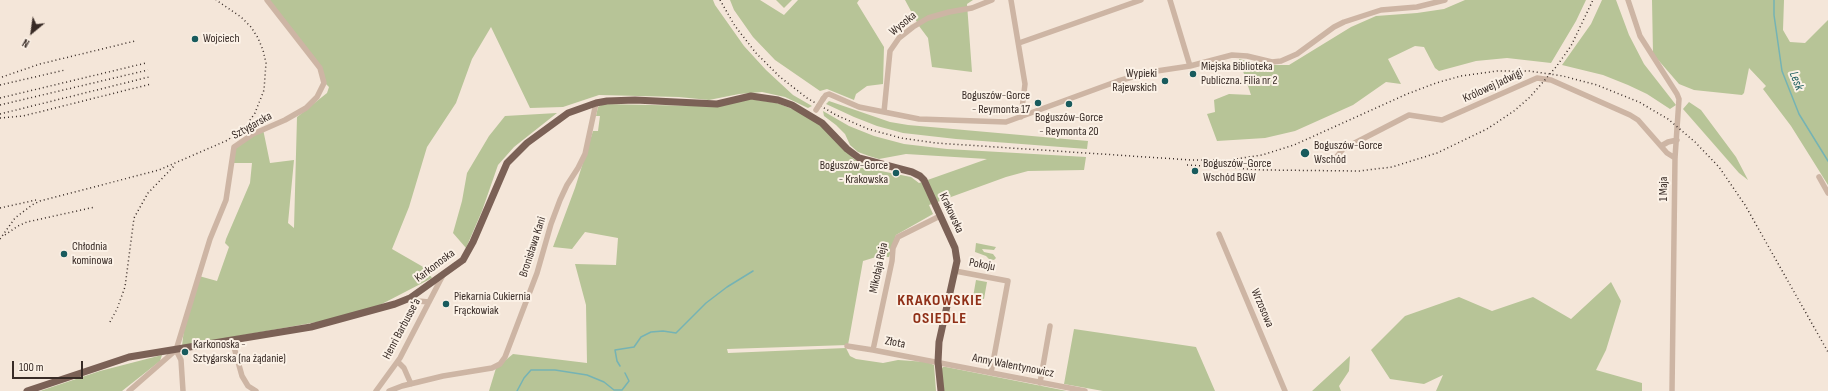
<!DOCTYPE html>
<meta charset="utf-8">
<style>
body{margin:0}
#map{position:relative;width:1828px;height:391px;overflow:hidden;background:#f4e6d9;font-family:"Sofia Sans Condensed",sans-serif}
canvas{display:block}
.north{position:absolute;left:12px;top:12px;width:40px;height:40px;-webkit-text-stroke:3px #fbf1e6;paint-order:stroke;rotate:209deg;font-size:11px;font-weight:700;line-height:16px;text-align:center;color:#382b26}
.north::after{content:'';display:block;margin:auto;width:14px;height:18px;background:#382b26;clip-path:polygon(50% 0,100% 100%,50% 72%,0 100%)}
.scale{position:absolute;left:12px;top:361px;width:71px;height:18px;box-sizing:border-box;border:2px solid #382b26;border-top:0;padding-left:5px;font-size:12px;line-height:14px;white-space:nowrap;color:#382b26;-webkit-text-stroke:3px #fbf1e6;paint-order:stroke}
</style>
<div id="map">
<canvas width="1828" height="391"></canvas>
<div class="north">N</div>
<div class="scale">100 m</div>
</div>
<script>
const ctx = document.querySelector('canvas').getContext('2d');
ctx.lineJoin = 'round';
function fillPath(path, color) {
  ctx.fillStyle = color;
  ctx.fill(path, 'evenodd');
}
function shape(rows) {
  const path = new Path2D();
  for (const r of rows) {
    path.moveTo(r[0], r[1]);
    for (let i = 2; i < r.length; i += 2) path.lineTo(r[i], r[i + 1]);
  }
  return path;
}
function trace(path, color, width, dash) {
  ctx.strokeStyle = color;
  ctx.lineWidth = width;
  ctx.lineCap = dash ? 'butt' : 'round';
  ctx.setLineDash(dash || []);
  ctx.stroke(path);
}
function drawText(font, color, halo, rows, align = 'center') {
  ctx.font = font + ' "Sofia Sans Condensed",sans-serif';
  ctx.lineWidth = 4;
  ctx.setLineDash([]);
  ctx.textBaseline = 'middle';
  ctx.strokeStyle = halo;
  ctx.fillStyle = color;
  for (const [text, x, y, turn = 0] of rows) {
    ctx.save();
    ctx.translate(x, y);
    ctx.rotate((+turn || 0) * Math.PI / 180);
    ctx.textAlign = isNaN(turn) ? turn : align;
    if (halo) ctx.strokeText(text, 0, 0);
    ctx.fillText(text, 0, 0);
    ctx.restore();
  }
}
fillPath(shape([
 [269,0,713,0,715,5,744,46,766,70,793,95,812,106,808,108,785,97,762,92,739,94,709,100,679,97,599,95,563,107,530,108,491,27,472,59,456,103,427,147,409,207,392,249,425,268,432,278,378,306,334,319,182,346,184,329,199,276,217,281,229,247,225,243,226,239,250,183,252,163,230,163,233,145,263,129,270,163,294,160,288,223,294,228,297,117,327,93,329,87,323,81,321,67],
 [730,0,760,0,784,15,798,0,859,0,857,3,884,47,883,84,867,86,856,94,854,100,827,89,820,91,775,60,753,37,734,10],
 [776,0,792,0,784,8],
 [905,0,973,0,967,4,972,72,932,67,928,38,919,26],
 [1465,0,1586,0,1576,21,1551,63,1507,58,1476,61,1439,71,1435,68,1424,47,1415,46,1388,59,1401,84,1386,82,1353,105,1295,131,1265,138,1217,141,1207,114,1215,112,1214,100,1229,94,1251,95,1239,59,1263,65,1289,65,1351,27,1376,16,1417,13,1444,9],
 [1602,0,1616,0,1629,35,1644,64,1676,105,1670,109,1647,94,1628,85,1603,75,1562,65,1591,24],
 [1652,0,1784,0,1783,30,1790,42,1805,43,1828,20,1828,185,1791,126,1763,89,1766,86,1749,68,1744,93,1742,95,1694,90,1679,84,1653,54],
 [751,99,777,103,795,110,820,124,854,159,865,164,873,165,876,170,911,177,919,183,987,159,906,154,879,159,869,156,858,152,850,145,845,134,836,125,824,116,823,111,849,126,874,136,904,144,947,149,1086,157,1084,170,1028,171,1006,177,929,205,933,214,896,235,889,257,876,257,863,261,848,345,727,349,728,353,846,348,850,356,856,359,883,363,898,360,927,362,934,365,936,391,489,391,496,368,513,354,587,363,586,305,575,264,616,265,618,238,585,232,572,249,553,247,575,188,593,131,598,131,600,116,596,116,598,107,603,104,698,106],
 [829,101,890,122,908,125,1088,141,1087,149,956,139,903,133,877,126,854,117,826,104],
 [1689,102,1701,110,1736,157,1748,180,1739,173,1683,109],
 [557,113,514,147,498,165,482,211,466,248,453,233,462,201,467,173,489,136,505,116],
 [976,243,996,247,994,250,982,249,984,252,993,254,996,258,994,260,989,259,986,256,975,252],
 [976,280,987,282,984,299,973,297],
 [1611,282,1621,301,1606,350,1596,370,1642,383,1642,391,1436,391,1443,375,1424,384,1390,379,1371,350,1405,316,1459,297,1492,311,1533,297,1571,319],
 [1074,329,1196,347,1215,391,1103,391,1064,384],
 [162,355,160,361,122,391,40,391,100,371],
 [1350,356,1349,371,1339,386,1341,391,1312,391],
 [943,367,946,367,1067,391,944,391,941,370]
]), '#b7c497');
trace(shape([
 [1774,0,1774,15,1782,71,1799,114,1828,161],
 [620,366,617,361,615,350,634,347,641,337,651,332,663,331,676,333,706,303,727,287,753,271],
 [517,391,524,378,531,370,555,370,587,375,604,382,614,390,622,390,629,381,625,373]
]), '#75b3b4', 1.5);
trace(shape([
 [1011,0,1025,84,1021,117],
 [1170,0,1190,66],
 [1628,0,1640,36,1677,94,1679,99,1675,158,1672,391],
 [1019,43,1141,0],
 [823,99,826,95,829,94,859,107,919,119,1006,122,1118,81,1150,72,1190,66,1232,55,1247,56,1272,62,1281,61,1297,54,1334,27,1344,22,1381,10,1417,7,1445,0],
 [884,112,890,51,899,38,913,27,928,18,949,12,972,8,992,0],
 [1661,146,1668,142,1677,140],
 [1334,160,1343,149,1409,115,1442,120,1537,78,1551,80,1630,115,1638,120,1667,153,1675,158],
 [1819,177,1828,193],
 [1219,234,1285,391],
 [955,271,1008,281,991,373],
 [410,298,418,301,429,302],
 [232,340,242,376,248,386,256,391],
 [847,346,873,350,1085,391],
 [176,350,181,360,183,391],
 [873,350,892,261,893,248,898,237,940,216],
 [398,362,404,368,411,384],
 [1040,383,1050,326],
 [129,391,176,350,210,239,226,200,234,147,253,134,285,120,306,108,317,97,324,83,320,68,267,0],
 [376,391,400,358,443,275],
 [389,391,402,386,443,376,492,368,500,364,505,357,537,273,551,224,560,200,567,185,578,168,585,154,596,103]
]), '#cdb5a4', 5.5);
trace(shape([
 [27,391,129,357,311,327,395,304,410,298,463,260,473,242,507,163,527,143,568,113,596,103,607,101,635,100,717,104,751,96,778,100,792,105,822,123,847,149,859,158,912,172,920,176,924,180,955,248,957,261,939,342,938,362,941,391]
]), '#7b6156', 7);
trace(shape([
 [720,0,735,26,756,53,780,77,807,98,836,115,868,129,901,138,936,143,1191,160,1229,160,1262,155,1294,145,1407,94,1436,83,1461,76,1497,71,1529,71,1563,76,1597,85,1639,102,1668,119,1695,142,1719,167,1745,205,1828,352],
 [2,77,40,64,135,41],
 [0,85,65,70],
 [0,98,146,63],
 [0,105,148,70],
 [0,114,149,77],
 [0,118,23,116,151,84],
 [1187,165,1264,170,1359,171,1392,167,1437,153,1487,129,1514,111,1530,97,1556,67,1571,46,1593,0],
 [0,208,36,200],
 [5,235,18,226,27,222,95,207],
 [0,239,15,218,32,205,40,201,159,170,228,140,248,123,255,113,264,90,266,63,263,50,258,38,251,27,241,17,216,0],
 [110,322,117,309,125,287,134,218,148,193,174,166]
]), '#382b26', 1.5, [1, 3]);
trace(shape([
 [816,110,823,99]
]), '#cdb5a4', 5.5);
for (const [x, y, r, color] of [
 [195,39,4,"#185b5d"],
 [1193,74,4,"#185b5d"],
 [1165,81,4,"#185b5d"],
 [1038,103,4,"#185b5d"],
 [1069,104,4,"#185b5d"],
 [1305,153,5,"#185b5d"],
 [1195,171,4,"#185b5d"],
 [896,173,4,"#185b5d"],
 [64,254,4,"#185b5d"],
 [446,304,4,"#185b5d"],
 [185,352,4,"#185b5d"]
]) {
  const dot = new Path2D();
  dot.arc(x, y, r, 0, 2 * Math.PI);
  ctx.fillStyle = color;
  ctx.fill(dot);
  trace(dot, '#fbf1e6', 1.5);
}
drawText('12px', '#382b26', '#fbf1e6', [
 ["Wysoka",903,24,-39],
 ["Królowej Jadwigi",1493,86,-25],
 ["Sztygarska",252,126,-29],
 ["1 Maja",1664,189,-90],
 ["Krakowska",951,213,65],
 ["Bronisława Kani",533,247,-72],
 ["Pokoju",982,265,11],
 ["Karkonoska",435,266,-37],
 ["Mikołaja Reja",879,268,-78],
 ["Wrzosowa",1262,308,67],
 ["Henri Barbusse'a",402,329,-62],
 ["Złota",895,343,11],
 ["Anny Walentynowicz",1013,366,11]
]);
drawText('12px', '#382b26', '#fbf1e6', [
 ["Wojciech",203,39],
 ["Miejska Biblioteka",1201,67],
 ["Publiczna. Filia nr 2",1201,81],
 ["Wypieki",1157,74,"right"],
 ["Rajewskich",1157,88,"right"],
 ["Boguszów-Gorce",1030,96,"right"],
 ["- Reymonta 17",1030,110,"right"],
 ["Boguszów-Gorce",1069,118,"center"],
 ["- Reymonta 20",1069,132,"center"],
 ["Boguszów-Gorce",1314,146],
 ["Wschód",1314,160],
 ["Boguszów-Gorce",1203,164],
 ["Wschód BGW",1203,178],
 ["Boguszów-Gorce",888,166,"right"],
 ["- Krakowska",888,180,"right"],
 ["Chłodnia",72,247],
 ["kominowa",72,261],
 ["Piekarnia Cukiernia",454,297],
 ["Frąckowiak",454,311],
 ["Karkonoska -",193,345],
 ["Sztygarska (na żądanie)",193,359]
], 'left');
drawText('italic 13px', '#185b5d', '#fbf1e6', [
 ["Lesk",1796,81,69]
]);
ctx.letterSpacing = '1px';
drawText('bold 16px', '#8f2f17', '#fbf1e6', [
 ["KRAKOWSKIE",940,301],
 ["OSIEDLE",940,319]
]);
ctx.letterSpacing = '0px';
</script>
